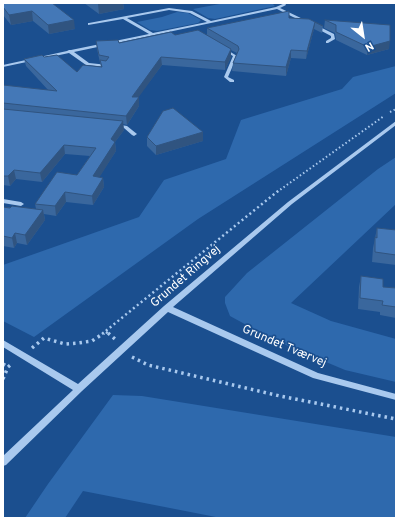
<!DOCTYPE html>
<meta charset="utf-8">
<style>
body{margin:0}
#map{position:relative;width:399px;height:521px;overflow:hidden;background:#1b4f8f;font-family:Overpass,sans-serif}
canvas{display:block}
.frame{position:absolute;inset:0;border:4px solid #fff;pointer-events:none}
.north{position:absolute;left:343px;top:16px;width:40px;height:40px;-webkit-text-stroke:3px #1b4f8f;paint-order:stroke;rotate:150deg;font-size:11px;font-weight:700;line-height:16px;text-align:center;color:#fff}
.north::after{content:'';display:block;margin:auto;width:14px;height:18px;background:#fff;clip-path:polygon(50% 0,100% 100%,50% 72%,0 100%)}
</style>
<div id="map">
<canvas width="399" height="521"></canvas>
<div class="frame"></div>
<div class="north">N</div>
</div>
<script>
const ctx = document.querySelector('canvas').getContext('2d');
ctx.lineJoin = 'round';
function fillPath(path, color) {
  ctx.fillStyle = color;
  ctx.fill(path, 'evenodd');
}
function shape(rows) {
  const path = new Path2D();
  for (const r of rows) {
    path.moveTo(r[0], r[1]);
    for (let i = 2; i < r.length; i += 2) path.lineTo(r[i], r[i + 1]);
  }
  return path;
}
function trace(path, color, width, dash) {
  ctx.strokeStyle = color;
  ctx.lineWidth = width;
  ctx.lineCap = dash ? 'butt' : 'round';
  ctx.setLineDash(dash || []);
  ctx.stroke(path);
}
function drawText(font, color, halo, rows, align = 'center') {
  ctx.font = font + ' Overpass,sans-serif';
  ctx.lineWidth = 3.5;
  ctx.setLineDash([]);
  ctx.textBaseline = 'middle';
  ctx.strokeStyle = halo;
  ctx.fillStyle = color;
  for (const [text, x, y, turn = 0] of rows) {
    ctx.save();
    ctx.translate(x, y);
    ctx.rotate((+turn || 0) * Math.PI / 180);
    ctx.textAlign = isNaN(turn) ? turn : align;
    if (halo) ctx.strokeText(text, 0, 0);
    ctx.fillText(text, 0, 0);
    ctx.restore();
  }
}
fillPath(shape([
 [225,3,272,3,275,6,215,19,208,18,193,9],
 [177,12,188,13,201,20,198,23,157,31,150,30,137,22,162,17],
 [396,66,396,93,198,219,34,337,3,321,3,265,139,217,164,180,226,159,241,120,342,89,353,77],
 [396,157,396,204,291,303,331,321,396,339,396,382,345,370,274,340,230,316,225,303,225,297,247,273,378,169],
 [113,395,142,396,396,437,396,518,221,518,83,491,65,518,25,518,48,484]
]), '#2e69ad');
trace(shape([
 [390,112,396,109],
 [277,192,384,116]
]), '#a9c9ee', 2, [1.5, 2.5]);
trace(shape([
 [106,332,109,334],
 [102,334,278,191]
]), '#a9c9ee', 2.5, [2, 3]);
trace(shape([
 [108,333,115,339],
 [32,348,44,338,65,344,78,343,92,341,104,333],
 [132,357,148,365,280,396,396,419],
 [3,364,8,367],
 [3,379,8,367,13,363]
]), '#a9c9ee', 3.5, [2.5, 4]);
fillPath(shape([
 [285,3,286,5,280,8,307,21,307,23,305,23,277,9,74,52,89,63,108,65,108,66,106,67,86,65,69,53,3,67,3,65,67,51,69,50,71,50,149,34,123,19,88,25,88,23,89,23,169,8,192,11,211,21,276,7,285,3],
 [169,10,190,13,207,22,153,33,127,18,169,10],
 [314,25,316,25,334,34,335,39,328,43,326,43,326,41,331,38,331,36,314,27,314,25],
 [222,48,224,48,237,56,228,77,234,80,234,82,230,82,224,77,233,56,222,50,222,48],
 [396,121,396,125,292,204,173,307,318,373,396,394,396,400,313,378,168,312,82,391,6,465,3,466,3,456,73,390,3,347,3,340,78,384,164,306,288,202,396,121],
 [115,124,127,126,137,134,134,136,132,135,124,128,113,127,112,126,115,124],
 [3,199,21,202,24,204,21,206,3,203,3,199]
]), '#a9c9ee');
fillPath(shape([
 [3,3,52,3,75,29,49,34,33,21,11,25,3,15],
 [84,3,123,3,124,9,99,14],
 [289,18,309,19,323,26,322,33,314,29,306,59,291,58,286,76,232,71,233,63,237,53,231,50,231,57,225,70,162,65,138,97,139,106,127,125,123,124,124,130,115,142,116,151,99,177,103,178,104,187,93,205,66,202,56,216,44,214,45,220,27,245,17,243,14,248,3,246,3,207,36,209,35,204,77,175,90,156,65,154,42,182,16,179,10,186,3,185,3,85,49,91,26,66,24,59,44,57,77,72,101,67,97,49,96,41,119,43,175,35,207,35,207,28],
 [325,20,389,49,367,55,336,40,335,33,324,28],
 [203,132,203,141,156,155,147,146,147,137],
 [377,228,396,230,396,265,372,262,373,248],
 [361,276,383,287,396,288,396,318,380,315,380,312,358,309,359,287]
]), '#3a679d');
fillPath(shape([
 [103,3,123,3,124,9,99,14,98,4],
 [32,11,33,21,11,25,9,15],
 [74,20,75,29,49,34,48,25],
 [315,22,314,29,306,59,307,51],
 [390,41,389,49,367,55,368,47],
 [231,49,231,57,225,70,225,62],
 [291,50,291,58,286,76,286,67],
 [161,57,162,65,133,105,132,97],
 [139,97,139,106,127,125,126,116],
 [123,121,124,130,115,142,116,151,94,186,93,176,111,139],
 [203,132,203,141,156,155,156,146],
 [64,145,65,154,42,182,40,173],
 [14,170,16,179,10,186,8,176],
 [103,178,104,187,93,205,92,196],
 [65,192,66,202,56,216,55,206],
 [43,210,45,220,27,245,25,235],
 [15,233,17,243,14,248,12,238]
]), '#305480');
const building = shape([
 [3,3,52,3,74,20,48,25,32,11,9,15,3,7,3,3],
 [289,11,289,18,309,19,323,26,315,22,307,51,291,50,286,67,233,63,239,49,238,46,207,28,289,11],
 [325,20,390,25,390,41,368,47,336,32,336,25,325,20],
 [198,30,231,49,225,62,161,57,132,97,139,97,126,116,3,103,3,85,57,91,24,59,42,55,44,57,57,55,77,72,83,65,102,67,100,60,106,61,109,57,99,55,96,41,118,40,119,43,171,32,175,35,198,30],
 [173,108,203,132,156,146,147,137,163,111,173,108],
 [3,109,123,121,111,139,115,142,93,176,103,178,92,196,65,192,55,206,35,204,57,172,77,175,96,148,64,145,40,173,14,170,8,176,3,176,3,109],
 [12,206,43,210,25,235,15,233,12,238,3,236,3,207,10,208,12,206],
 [377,228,396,230,396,255,375,252,375,237,377,238,377,228],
 [361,276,383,279,383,287,396,288,396,307,382,305,383,301,360,298,361,276]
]);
fillPath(building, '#4478b7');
trace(building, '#305480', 1);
drawText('12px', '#fff', '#1b4f8f', [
 ["Grundet Ringvej",186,277,-41],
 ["Grundet Tværvej",284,347,23]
]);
</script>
